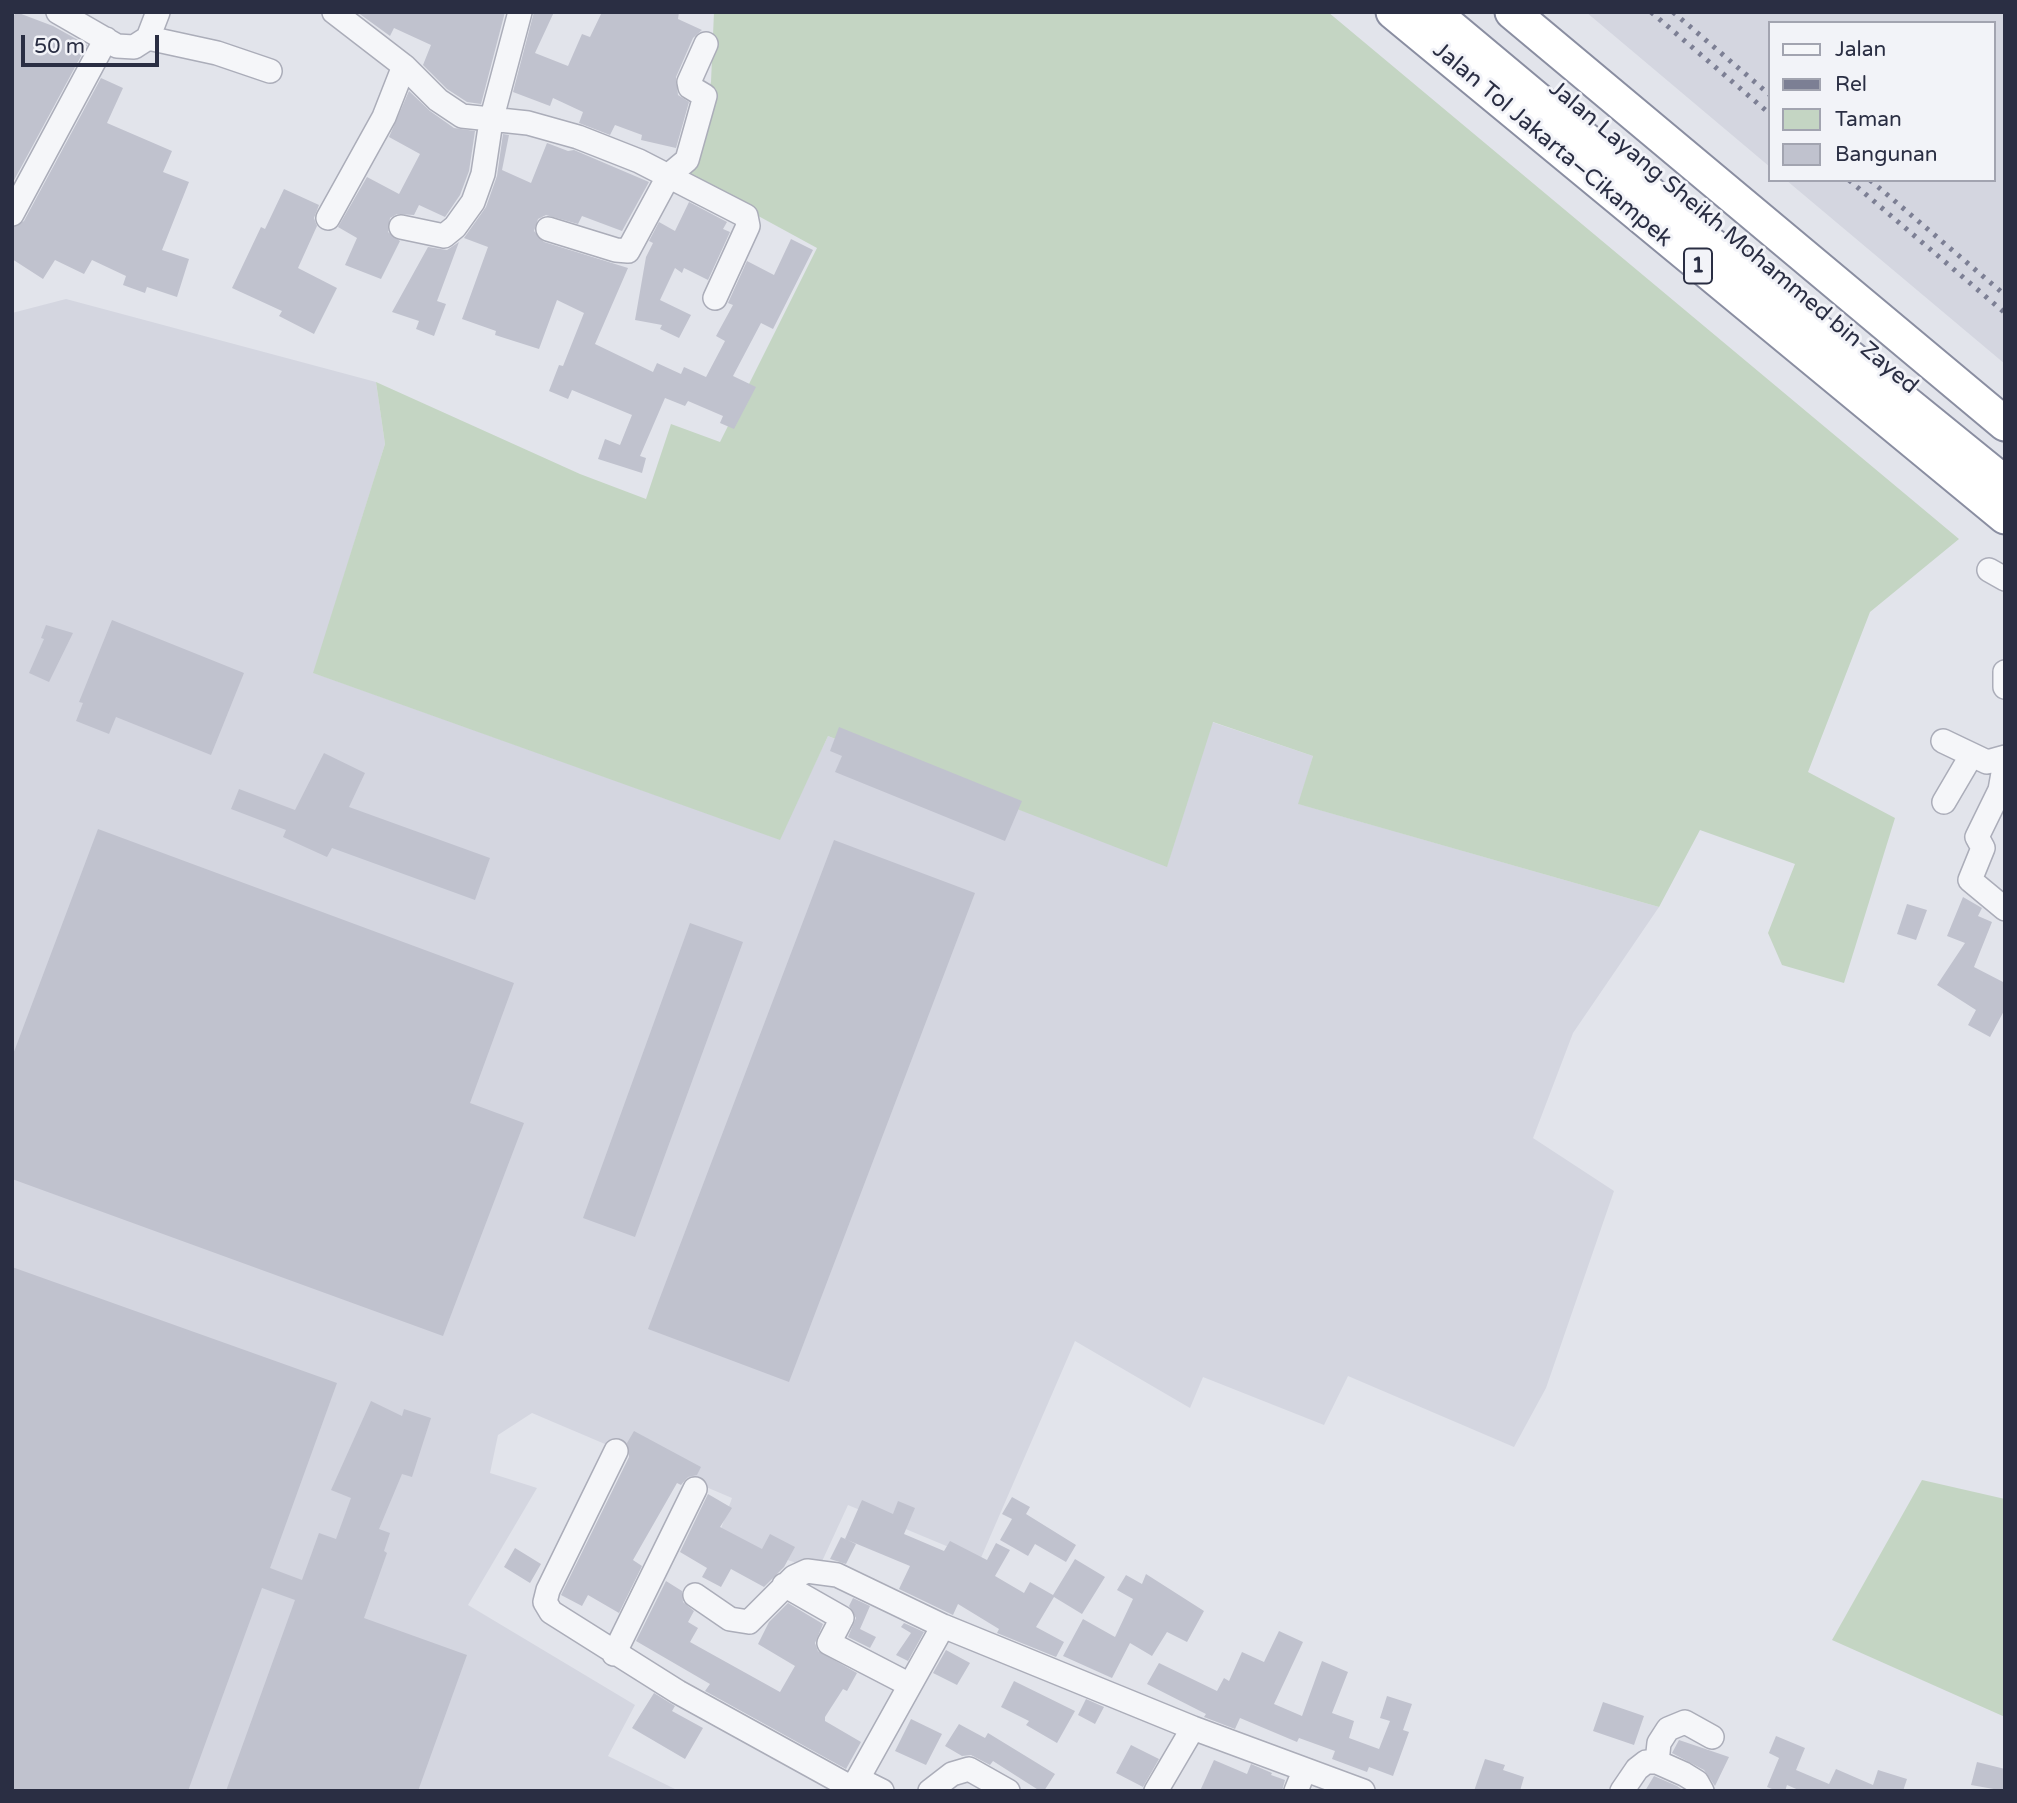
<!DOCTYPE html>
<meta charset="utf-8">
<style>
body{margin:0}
#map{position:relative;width:2017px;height:1803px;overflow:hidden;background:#e2e4eb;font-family:"Varela Round",sans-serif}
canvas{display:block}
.frame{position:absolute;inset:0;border:14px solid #2a2e43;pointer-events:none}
.legend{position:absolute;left:1768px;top:21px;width:228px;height:161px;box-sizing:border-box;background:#f2f3f8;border:2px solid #a2a4b0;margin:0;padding:9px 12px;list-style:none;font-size:21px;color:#2a2e43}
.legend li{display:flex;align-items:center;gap:14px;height:35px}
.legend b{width:35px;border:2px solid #a2a4b0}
.scale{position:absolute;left:21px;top:35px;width:138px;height:32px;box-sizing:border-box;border:4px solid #2a2e43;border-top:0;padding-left:9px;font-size:21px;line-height:24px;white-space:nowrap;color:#2a2e43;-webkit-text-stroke:5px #f2f3f8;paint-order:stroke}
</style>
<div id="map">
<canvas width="2017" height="1803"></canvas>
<div class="frame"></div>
<ul class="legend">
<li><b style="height:9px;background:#f5f6f9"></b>Jalan</li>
<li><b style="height:9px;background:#7c7f94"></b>Rel</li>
<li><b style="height:19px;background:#c4d5c3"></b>Taman</li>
<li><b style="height:19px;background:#c0c2ce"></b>Bangunan</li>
</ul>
<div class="scale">50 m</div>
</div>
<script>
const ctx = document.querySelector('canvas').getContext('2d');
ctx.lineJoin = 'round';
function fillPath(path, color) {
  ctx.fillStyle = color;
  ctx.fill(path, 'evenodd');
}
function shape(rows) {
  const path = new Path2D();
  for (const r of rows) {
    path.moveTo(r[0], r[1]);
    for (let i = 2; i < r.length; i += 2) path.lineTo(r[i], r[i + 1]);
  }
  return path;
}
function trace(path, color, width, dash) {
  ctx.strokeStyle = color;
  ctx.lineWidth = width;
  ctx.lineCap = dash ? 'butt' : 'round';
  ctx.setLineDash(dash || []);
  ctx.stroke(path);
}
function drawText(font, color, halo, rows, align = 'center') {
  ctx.font = font + ' "Varela Round",sans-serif';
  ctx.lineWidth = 6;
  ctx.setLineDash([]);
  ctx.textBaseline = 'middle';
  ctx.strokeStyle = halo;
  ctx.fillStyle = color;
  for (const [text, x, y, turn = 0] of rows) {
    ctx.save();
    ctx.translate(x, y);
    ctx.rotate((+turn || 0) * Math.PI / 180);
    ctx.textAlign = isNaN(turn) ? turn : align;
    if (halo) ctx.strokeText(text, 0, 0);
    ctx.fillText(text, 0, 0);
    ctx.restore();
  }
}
fillPath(shape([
 [1586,12,2005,12,2005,364,1786,180,1994,180,1994,23,1770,23,1770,167],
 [66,299,376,382,385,444,314,673,779,839,828,736,1167,866,1212,722,1313,756,1299,804,1659,907,1573,1033,1533,1138,1614,1191,1546,1388,1514,1447,1348,1376,1324,1425,1203,1377,1190,1408,1075,1341,980,1560,848,1505,818,1570,718,1537,732,1498,532,1413,498,1435,490,1473,537,1488,468,1605,635,1705,608,1756,679,1791,12,1791,12,313]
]), '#d4d6e0');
fillPath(shape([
 [714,12,1328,12,1959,539,1870,612,1808,772,1895,818,1844,983,1782,965,1768,933,1795,864,1700,830,1659,907,1298,804,1313,756,1213,722,1167,867,828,736,780,840,313,673,385,444,376,382,580,474,646,499,671,424,720,442,817,248,685,176,711,82],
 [1922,1480,2005,1499,2005,1717,1832,1640]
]), '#c4d5c3');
fillPath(shape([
 [16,12,53,26,87,45,12,184,12,19],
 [357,12,505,12,481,104,467,102,447,89,423,65,431,45,394,28,390,36],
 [534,12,554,12,535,53,568,66,582,34,590,37,602,12,679,12,678,19,702,30,693,38,676,77,678,95,689,102,676,148,641,140,642,135,615,125,610,135,579,123,583,112,553,98,550,106,513,92],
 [101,78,123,88,107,123,172,151,163,172,189,182,162,250,189,259,177,297,147,287,145,293,123,285,126,276,92,260,84,274,55,260,43,279,12,259,12,228,24,221],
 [409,91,430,111,454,128,475,131,469,171,460,195,445,217,419,205,414,215,397,214,390,218,388,232,400,241,381,279,345,265,357,238,338,227,367,177,399,194,420,154,389,137],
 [503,134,509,135,502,170,531,183,547,143,568,151,574,150,649,182,622,231,582,216,578,224,546,215,538,219,534,231,544,242,628,268,595,344,653,372,657,363,681,374,684,367,706,377,725,341,716,336,733,305,728,303,747,261,774,275,791,239,813,250,773,329,761,323,733,376,756,387,734,429,720,423,723,416,688,401,685,406,665,398,640,456,646,458,642,473,598,459,605,439,620,445,632,415,572,390,568,399,549,391,559,365,563,366,584,313,557,300,539,349,495,335,496,331,462,319,488,247,464,238,486,207,497,176],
 [284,189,319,205,314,218,317,226,298,268,337,288,314,334,279,316,282,311,232,288,261,227,265,229],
 [689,202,727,222,723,229,730,232,708,280,684,268,682,273,675,268,660,300,691,315,679,338,660,329,662,325,635,320,646,257,653,243,649,241,659,222,675,231],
 [459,242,437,301,446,304,434,336,416,329,419,321,392,312,428,247,447,250],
 [112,620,244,673,211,755,116,717,109,734,76,721,83,703,79,702],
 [46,625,73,633,49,682,29,673,44,639,41,638],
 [839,727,1022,801,1005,841,835,772,842,756,830,751],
 [324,753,365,773,349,807,490,858,475,900,332,848,327,857,283,837,286,830,231,809,239,789,295,810],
 [98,829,514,983,470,1103,524,1123,443,1336,12,1179,12,1057],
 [834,840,975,893,789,1382,648,1329],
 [1963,897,1982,908,1978,916,1992,922,1974,967,2005,983,2005,1009,1990,1037,1968,1025,1976,1010,1937,985,1965,943,1947,936],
 [1907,904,1927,910,1916,940,1897,934],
 [690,923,743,942,635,1237,583,1218],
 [12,1267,337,1383,270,1568,302,1580,319,1533,336,1539,351,1498,331,1490,371,1401,402,1416,404,1409,431,1418,412,1477,402,1474,379,1529,390,1533,384,1551,387,1553,364,1618,467,1655,418,1791,226,1791,295,1600,262,1588,188,1791,12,1791],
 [634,1431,701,1467,697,1475,688,1477,681,1485,677,1483,633,1560,642,1566,619,1613,588,1595,582,1606,561,1595,629,1457,627,1443],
 [708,1494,732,1508,720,1527,762,1549,770,1534,795,1547,784,1567,764,1587,731,1569,721,1587,702,1577,707,1568,680,1552],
 [1012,1497,1030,1507,1026,1514,1076,1545,1066,1562,1035,1544,1028,1556,1000,1540,1012,1519,1002,1514],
 [862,1500,893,1514,898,1501,915,1508,904,1534,944,1551,950,1541,987,1560,996,1543,1010,1550,995,1576,1024,1593,1030,1582,1053,1595,1075,1559,1105,1577,1082,1614,1054,1597,1036,1627,1064,1642,1056,1657,997,1633,999,1629,958,1604,953,1615,899,1589,910,1566,845,1539],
 [841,1537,856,1544,846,1564,830,1559],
 [515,1548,541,1564,530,1583,504,1567],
 [1146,1574,1204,1611,1187,1642,1167,1632,1152,1656,1130,1643,1112,1678,1063,1656,1083,1619,1115,1637,1133,1599,1117,1590,1126,1575,1142,1584],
 [666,1581,682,1591,683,1602,694,1611,688,1622,698,1628,690,1642,780,1692,795,1666,758,1644,769,1622,788,1603,823,1624,815,1643,818,1651,857,1673,847,1691,843,1689,825,1717,825,1721,861,1742,846,1769,705,1691,710,1684,636,1641],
 [853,1598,870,1606,860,1629,876,1637,870,1648,848,1637,856,1618,849,1606],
 [904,1623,924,1632,908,1661,896,1655,911,1633,901,1627],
 [1279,1631,1303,1642,1274,1704,1302,1716,1322,1661,1348,1672,1332,1713,1354,1721,1349,1738,1379,1749,1390,1721,1380,1718,1387,1696,1412,1704,1403,1730,1409,1732,1393,1776,1369,1767,1367,1772,1332,1759,1335,1751,1299,1738,1297,1742,1240,1718,1235,1729,1204,1717,1206,1714,1147,1684,1159,1663,1217,1691,1224,1678,1229,1681,1242,1652,1264,1662],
 [946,1650,970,1663,957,1685,933,1673],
 [1014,1681,1075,1711,1057,1743,1026,1725,1029,1721,1001,1707],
 [654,1693,675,1706,672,1711,703,1728,685,1759,632,1728],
 [1086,1699,1104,1707,1095,1724,1078,1715],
 [1603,1702,1644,1716,1634,1745,1593,1731],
 [911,1719,942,1734,926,1765,895,1751],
 [959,1724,985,1738,988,1733,1055,1774,1044,1791,1040,1791,993,1761,990,1765,971,1755,962,1756,945,1746],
 [1776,1736,1805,1748,1796,1770,1829,1784,1836,1769,1873,1785,1878,1770,1907,1779,1903,1791,1801,1791,1787,1785,1785,1791,1777,1791,1767,1787,1779,1758,1769,1753],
 [1679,1740,1729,1757,1715,1786,1704,1770,1672,1753],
 [1131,1745,1159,1759,1143,1787,1116,1773],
 [1485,1759,1505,1765,1503,1770,1524,1777,1520,1791,1474,1791],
 [1214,1760,1247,1774,1251,1764,1272,1773,1271,1775,1285,1780,1282,1791,1200,1791],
 [1977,1762,2005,1769,2005,1791,1971,1785],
 [1654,1776,1677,1786,1684,1791,1645,1791]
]), '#c0c2ce');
const minor = shape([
 [58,12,117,46,134,47,148,38,158,12],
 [334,12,404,66,438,100,462,116,528,123,578,137,639,161,746,216,748,226,715,298],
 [148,38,217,53,270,71],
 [12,214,106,39],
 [328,218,384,117,404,66],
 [401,227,444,236,455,227,473,202,483,174,491,121,520,12],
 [548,229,616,250,628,251,669,175,687,160,705,96,690,87,689,82,706,44],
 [1989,570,2005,579],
 [2005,672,2005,687],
 [1943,741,1987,762,2005,757],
 [2005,762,2000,790,1977,837,1983,848,1970,880,2005,909],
 [1944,802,1971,756],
 [616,1451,548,1590,545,1602,551,1612,678,1692,852,1788],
 [784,1585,842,1618,829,1643,910,1685],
 [695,1595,730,1619,749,1622,794,1577,807,1571,837,1575,943,1626,1193,1728,1363,1791],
 [614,1654,695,1489],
 [1657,1762,1659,1743,1668,1729,1685,1722,1712,1737],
 [858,1779,882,1791],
 [851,1791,943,1626],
 [930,1791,952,1774,969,1769,1008,1791],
 [1156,1791,1193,1728],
 [1296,1791,1304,1771],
 [1622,1791,1637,1769,1646,1762,1657,1762,1684,1774,1697,1782,1702,1791]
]);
const highway = shape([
 [1393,12,2005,517],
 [1433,12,1702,237,2005,483],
 [1512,12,2005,424]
]);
trace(minor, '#abadb9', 26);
trace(highway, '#8a8ea1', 37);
trace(minor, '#f5f6f9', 23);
trace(highway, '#fff', 33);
trace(shape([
 [1651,12,1770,114],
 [1673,12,1770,95],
 [1849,180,2005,313],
 [1870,180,2005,295]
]), '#7c7f94', 5, [3.5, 7]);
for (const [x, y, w] of [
 [1698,266,28]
]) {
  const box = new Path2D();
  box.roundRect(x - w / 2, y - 17.5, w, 35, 5);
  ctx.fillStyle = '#f2f3f8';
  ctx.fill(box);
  trace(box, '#2a2e43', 2);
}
drawText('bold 21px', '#2a2e43', null, [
 ["1",1698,266]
]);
drawText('23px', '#2a2e43', '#f2f3f8', [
 ["Jalan Tol Jakarta–Cikampek",1552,145,40],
 ["Jalan Layang Sheikh Mohammed bin Zayed",1733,238,40]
]);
</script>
